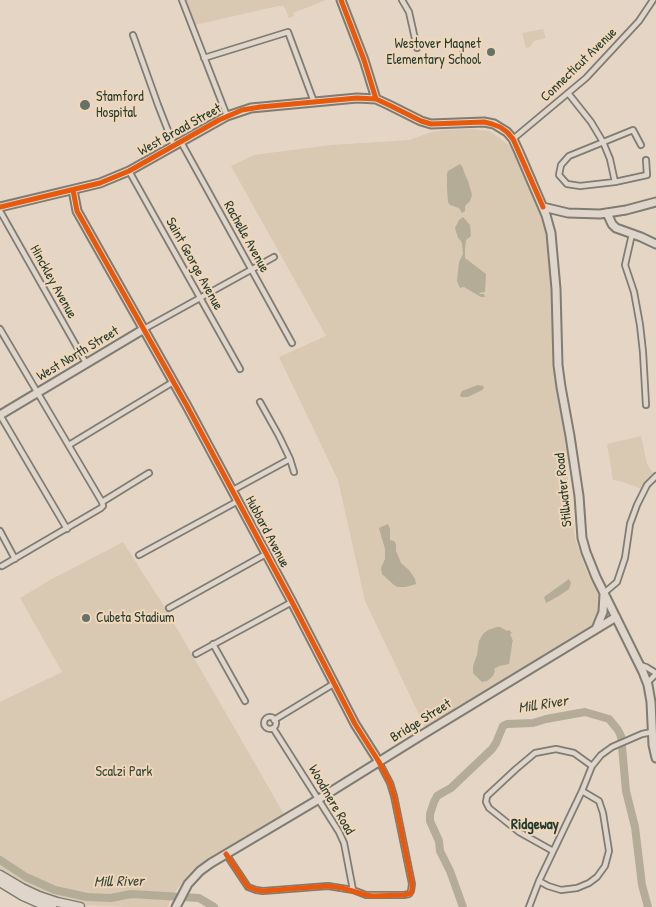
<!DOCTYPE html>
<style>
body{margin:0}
canvas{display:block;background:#e5d5c5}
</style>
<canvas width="656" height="907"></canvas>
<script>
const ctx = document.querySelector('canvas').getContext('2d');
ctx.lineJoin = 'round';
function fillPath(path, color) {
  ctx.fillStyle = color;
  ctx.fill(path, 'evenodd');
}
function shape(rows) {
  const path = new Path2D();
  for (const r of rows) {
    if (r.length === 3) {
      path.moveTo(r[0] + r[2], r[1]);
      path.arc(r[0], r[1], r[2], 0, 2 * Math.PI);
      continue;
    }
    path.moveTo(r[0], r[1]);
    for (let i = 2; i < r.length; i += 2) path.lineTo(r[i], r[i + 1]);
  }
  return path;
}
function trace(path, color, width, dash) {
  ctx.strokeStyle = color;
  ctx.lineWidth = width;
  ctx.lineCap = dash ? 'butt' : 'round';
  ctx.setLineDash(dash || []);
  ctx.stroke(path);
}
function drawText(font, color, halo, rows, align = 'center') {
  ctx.font = font + ' "Patrick Hand",sans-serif';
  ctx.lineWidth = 4;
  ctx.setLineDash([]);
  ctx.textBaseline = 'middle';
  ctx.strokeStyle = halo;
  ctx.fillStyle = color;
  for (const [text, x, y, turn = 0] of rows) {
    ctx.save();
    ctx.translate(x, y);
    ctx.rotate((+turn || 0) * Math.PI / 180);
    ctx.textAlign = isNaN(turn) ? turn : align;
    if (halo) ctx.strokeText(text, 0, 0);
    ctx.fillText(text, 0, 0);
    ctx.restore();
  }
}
fillPath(shape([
 [186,0,326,0,293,13,294,16,289,18,284,6,278,6,195,25],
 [543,29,546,38,534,41,530,47,526,48,522,33],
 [470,129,490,131,510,146,522,168,547,230,550,242,554,366,558,400,565,439,568,481,575,539,585,567,601,601,593,627,425,727,365,601,338,480,279,357,326,336,231,166,254,155,269,153,331,145,409,140,432,132,445,130],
 [641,436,647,464,653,473,642,489,623,482,613,480,607,444],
 [123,542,164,606,284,814,208,858,188,875,175,892,167,907,126,907,81,905,49,898,0,873,0,702,62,672,20,598,50,580]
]), '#d9c8b2');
fillPath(shape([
 [460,164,463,168,464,172,468,181,472,195,470,201,465,206,465,211,462,213,459,208,450,205,448,202,447,188,447,174,448,171],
 [463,217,470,225,471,236,466,240,465,248,465,258,486,274,485,292,479,293,480,294,484,294,485,297,481,297,464,287,460,288,457,281,459,262,463,254,462,244,461,241,458,238,455,228,459,220],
 [478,385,483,386,484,388,482,390,468,397,461,397,460,395,462,391],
 [388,524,390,529,390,540,394,541,396,544,396,551,401,563,409,570,415,579,416,584,413,585,405,587,398,587,394,585,382,574,381,568,385,559,385,549,379,528],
 [569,579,571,583,569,589,557,597,546,603,544,597],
 [497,627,500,627,507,631,509,630,512,633,510,634,513,641,512,643,512,645,509,664,499,666,494,669,495,671,493,676,487,681,482,682,473,673,473,666,477,655,479,641,483,634,488,630]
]), '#b4ac97');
trace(shape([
 [0,860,26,877,55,890,87,897,111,898,131,894,199,898,214,907],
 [463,907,450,871,440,851,439,841,430,821,430,814,434,802,437,796,442,793,451,788,492,749,496,743,503,726,507,724,533,723,546,719,585,712,609,719,618,730,621,736,626,791,635,827,642,885,648,907]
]), '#b4ac97', 8);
const street = shape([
 [182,0,227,116],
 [402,0,409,12,417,48],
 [133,35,158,105,174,146],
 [204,58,288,32,314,102],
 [568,93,591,122,603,142,610,159,615,182],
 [513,139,586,78,639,21,653,0],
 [181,142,292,343],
 [641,145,633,130,569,156,561,165,559,175,567,184,580,186,615,182,647,175,646,160],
 [129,171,240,369],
 [0,211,86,363],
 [632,234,625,265,634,292,640,325,643,352,646,405],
 [0,329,102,502],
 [144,329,274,257],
 [260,402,279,436,290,459],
 [0,415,67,529],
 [69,445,173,382],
 [233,490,290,459,294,472],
 [102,502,149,473],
 [0,531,15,559],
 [139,555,238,501],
 [2,566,101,508,103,506,102,502],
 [604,593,617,582,625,558,630,524,637,505,647,485,656,476],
 [169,608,266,554],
 [213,644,245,701],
 [196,654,292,602],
 [640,665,646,667,656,673],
 [647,683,656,674],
 [270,723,6],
 [274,720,335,683],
 [273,728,339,832,344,843,353,890],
 [553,851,519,832,489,808,486,802,487,796,516,769,535,753,556,749,574,753,592,766],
 [226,854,248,887,256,890,263,891,328,886,353,890,366,895,404,895,409,894,411,891,412,884,394,796,390,783,379,762],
 [539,881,548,886,561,890,577,888,589,883,597,877,605,866,609,851,603,813,599,801,582,791],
 [529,907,539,881,582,791,592,766,601,755,612,747,642,734,652,732]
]);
const secondary = shape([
 [341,0,364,60,376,99],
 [73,190,77,211,187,406,292,602,355,724,379,762],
 [0,207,100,183,129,171,227,116,251,108,357,98,376,99,389,105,421,121,431,124,484,122,494,124,507,132,513,139,519,152,546,215,551,233,556,289,558,365,561,387,570,436,579,496,582,538,586,552,596,577,643,672,648,685,651,702,653,745,656,758],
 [543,207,568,213,600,214,626,210,656,202],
 [607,213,612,224,616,228,641,237,656,244],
 [0,415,144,329],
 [596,629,603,612,604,594],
 [176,907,188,884,200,871,211,863,319,799,425,733,616,617]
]);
const primary = shape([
 [0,875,22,888,39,896,57,902,80,907],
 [0,882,23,896,39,903,52,907]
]);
trace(street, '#7e7c73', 8);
trace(secondary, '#7e7c73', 11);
trace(primary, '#7e7c73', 11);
trace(street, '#e0d5ca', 4.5);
trace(secondary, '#e0d5ca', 7);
trace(primary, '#e0d5ca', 8);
trace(shape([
 [341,0,364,60,376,99],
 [73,190,77,211,187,406,292,602,355,724,379,762,390,783,394,796,412,884,412,889,411,893,404,895,373,896,366,895,342,888,328,886,263,891,256,890,248,887,226,854],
 [0,207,100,183,129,171,219,120,242,110,260,107,357,98,376,99,389,105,421,121,431,124,484,122,492,124,500,127,507,132,513,139,543,207]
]), '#e8590c', 5);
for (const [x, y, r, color] of [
 [491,52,5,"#647267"],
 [85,105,6,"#647267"],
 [86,618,5,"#647267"]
]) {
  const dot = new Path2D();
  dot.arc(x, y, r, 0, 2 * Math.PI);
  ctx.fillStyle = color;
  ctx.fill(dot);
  trace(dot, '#f2d6b8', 2);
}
drawText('14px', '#1f3d34', '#f2d6b8', [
 ["Westover Magnet",481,44,"right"],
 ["Elementary School",481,60,"right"],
 ["Stamford",96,97],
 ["Hospital",96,113],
 ["Cubeta Stadium",96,618]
], 'left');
drawText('14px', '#1f3d34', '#f2d6b8', [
 ["Connecticut Avenue",579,65,-44],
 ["West Broad Street",180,130,-29],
 ["Rachelle Avenue",246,237,61],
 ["Saint George Avenue",194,264,61],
 ["Hinckley Avenue",53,282,61],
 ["West North Street",78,354,-31],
 ["Stillwater Road",564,490,-96],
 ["Hubbard Avenue",267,532,62],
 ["Bridge Street",421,721,-32],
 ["Woodmere Road",331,800,60]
]);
drawText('14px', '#314a3f', '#f2d6b8', [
 ["Scalzi Park",124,772]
]);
drawText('italic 15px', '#324b40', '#f2d6b8', [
 ["Mill River",543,705,-9],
 ["Mill River",119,882,-1]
]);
drawText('bold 15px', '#1f3d34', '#f2d6b8', [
 ["Ridgeway",535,825]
]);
</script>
